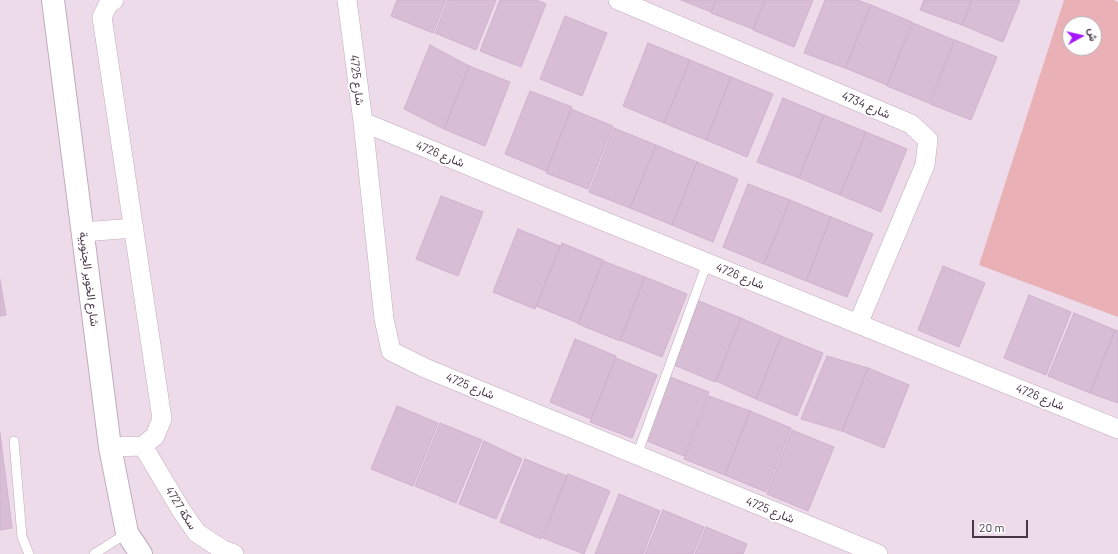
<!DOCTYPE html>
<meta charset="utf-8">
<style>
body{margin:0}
#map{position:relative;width:1118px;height:554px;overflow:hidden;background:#f5e9f3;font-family:Barlow,Vazirmatn,sans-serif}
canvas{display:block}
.north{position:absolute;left:1062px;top:16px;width:40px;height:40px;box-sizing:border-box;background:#fff;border:1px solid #b6afb5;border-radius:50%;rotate:82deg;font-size:11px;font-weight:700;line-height:16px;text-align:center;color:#483747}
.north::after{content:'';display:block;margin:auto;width:14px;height:18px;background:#a316fe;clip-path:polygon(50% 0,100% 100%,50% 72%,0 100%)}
.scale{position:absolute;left:972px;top:520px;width:56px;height:18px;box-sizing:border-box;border:2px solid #483747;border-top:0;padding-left:5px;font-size:12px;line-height:14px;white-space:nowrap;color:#483747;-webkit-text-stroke:3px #fff;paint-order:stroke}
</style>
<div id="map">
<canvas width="1118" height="554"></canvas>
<div class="north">ش</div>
<div class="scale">20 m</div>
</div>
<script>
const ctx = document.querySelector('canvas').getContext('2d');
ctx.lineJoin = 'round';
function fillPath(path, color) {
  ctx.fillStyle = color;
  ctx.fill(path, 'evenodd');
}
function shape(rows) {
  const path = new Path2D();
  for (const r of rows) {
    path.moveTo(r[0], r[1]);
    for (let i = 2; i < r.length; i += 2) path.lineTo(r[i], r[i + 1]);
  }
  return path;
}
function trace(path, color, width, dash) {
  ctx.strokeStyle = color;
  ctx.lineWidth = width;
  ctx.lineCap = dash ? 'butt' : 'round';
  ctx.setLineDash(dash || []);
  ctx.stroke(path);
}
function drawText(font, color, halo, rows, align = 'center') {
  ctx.font = font + ' Barlow,Vazirmatn,sans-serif';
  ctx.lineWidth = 4;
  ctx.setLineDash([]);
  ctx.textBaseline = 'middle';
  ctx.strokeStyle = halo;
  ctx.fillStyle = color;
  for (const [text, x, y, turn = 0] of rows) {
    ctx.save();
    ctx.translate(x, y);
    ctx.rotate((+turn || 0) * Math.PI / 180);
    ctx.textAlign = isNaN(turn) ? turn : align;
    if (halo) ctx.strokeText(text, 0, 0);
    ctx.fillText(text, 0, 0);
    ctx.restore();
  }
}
fillPath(shape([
 [0,0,1118,0,1118,554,0,554],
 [1070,24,1094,24,1094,48,1070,48]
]), '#eddbea');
fillPath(shape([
 [1064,0,1114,0,1118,2,1118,317,979,265],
 [1070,24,1094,24,1094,48,1070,48]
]), '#e9b1b6');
const building = shape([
 [397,0,446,0,433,33,391,16,397,0],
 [448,0,496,0,476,50,435,33,448,0],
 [500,0,537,0,546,4,521,67,480,51,500,0],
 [681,0,716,0,711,12,681,0],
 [716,0,765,0,753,29,711,13,716,0],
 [765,0,813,0,794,47,753,30,765,0],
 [825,0,857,0,871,5,845,68,804,53,825,0],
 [924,0,972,0,962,25,920,10,924,0],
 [972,0,1020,0,1003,42,962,25,972,0],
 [871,5,912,22,887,85,845,68,871,5],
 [565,16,607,33,582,96,540,79,565,16],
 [913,23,954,40,929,103,887,86,913,23],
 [955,40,997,57,971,120,930,104,955,40],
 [648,43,690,60,664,123,623,106,648,43],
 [430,45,469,66,444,129,404,109,430,45],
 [690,60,731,77,706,140,664,123,690,60],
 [469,66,510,82,485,146,444,129,469,66],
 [731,77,773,94,747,157,706,140,731,77],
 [530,91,572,107,546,171,505,154,530,91],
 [783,98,824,115,799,178,757,162,783,98],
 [571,109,613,126,588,189,546,173,571,109],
 [824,115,866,132,840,195,799,178,824,115],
 [614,128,656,145,630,208,589,192,614,128],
 [866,132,907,149,881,212,840,195,866,132],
 [656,145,697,162,672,225,630,208,656,145],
 [697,162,738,179,713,242,672,225,697,162],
 [748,184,790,200,764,264,723,247,748,184],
 [441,196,483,212,458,276,416,259,441,196],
 [790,200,831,217,806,281,764,264,790,200],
 [831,217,873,234,847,297,806,281,831,217],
 [518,229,560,246,535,309,493,292,518,229],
 [562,243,603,260,578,323,536,306,562,243],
 [603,261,645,277,620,341,578,324,603,261],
 [943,266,985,283,959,347,918,330,943,266],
 [645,277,687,294,662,357,620,340,645,277],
 [0,280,6,315,0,316,0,280],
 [1029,295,1071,312,1046,375,1004,358,1029,295],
 [699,301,741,318,715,382,674,365,699,301],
 [1074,313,1115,330,1090,393,1048,376,1074,313],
 [741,318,781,336,756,399,716,381,741,318],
 [1115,330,1118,331,1118,403,1090,393,1115,330],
 [781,336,823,353,797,416,756,399,781,336],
 [575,339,616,356,591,419,550,402,575,339],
 [827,356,868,368,842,431,801,419,827,356],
 [616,358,657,375,632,438,590,422,616,358],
 [868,368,909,385,884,448,842,431,868,368],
 [670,377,709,392,684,456,645,440,670,377],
 [709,396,750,411,725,475,684,459,709,396],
 [397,406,438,423,413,486,371,469,397,406],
 [750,411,791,428,766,492,725,475,750,411],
 [440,423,482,440,456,503,415,486,440,423],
 [792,430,834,447,808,511,767,494,792,430],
 [0,433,12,528,0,530,0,433],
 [484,441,522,459,496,519,459,504,484,441],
 [525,459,567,476,541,539,500,522,525,459],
 [568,474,610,491,584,554,543,538,568,474],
 [619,494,660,511,643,554,595,554,619,494],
 [663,510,704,527,693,554,645,554,663,510],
 [706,527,747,544,743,554,695,554,706,527]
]);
fillPath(building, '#d7bed5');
trace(building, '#d1b1cf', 1);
const service = shape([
 [14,441,22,537,29,554],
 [637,455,707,263],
 [94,554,127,533]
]);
const minor = shape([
 [347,0,363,122,384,319,391,351,425,368,878,554],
 [618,0,911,124,928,140,925,165,858,324],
 [363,122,564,205,1118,429],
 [83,232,134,228],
 [143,446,181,510,197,533,223,550,234,554],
 [110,447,143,446,155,436,162,419,102,17,109,3,114,0]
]);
const tertiary = shape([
 [53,0,110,447,127,533,141,554]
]);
trace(service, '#c0abbe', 10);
trace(minor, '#c0abbe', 20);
trace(tertiary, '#c0abbe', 24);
trace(service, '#fff', 9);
trace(minor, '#fff', 19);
trace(tertiary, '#fff', 22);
drawText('12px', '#483747', '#fff', [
 ["4725 شارع",357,80,83],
 ["4734 شارع",866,105,23],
 ["4726 شارع",440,154,22],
 ["4726 شارع",740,276,22],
 ["شارع الخوير الجنوبية",89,279,83],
 ["4725 شارع",470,386,22],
 ["4726 شارع",1040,397,22],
 ["سكة 4727",181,508,58],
 ["4725 شارع",770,510,22]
]);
</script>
